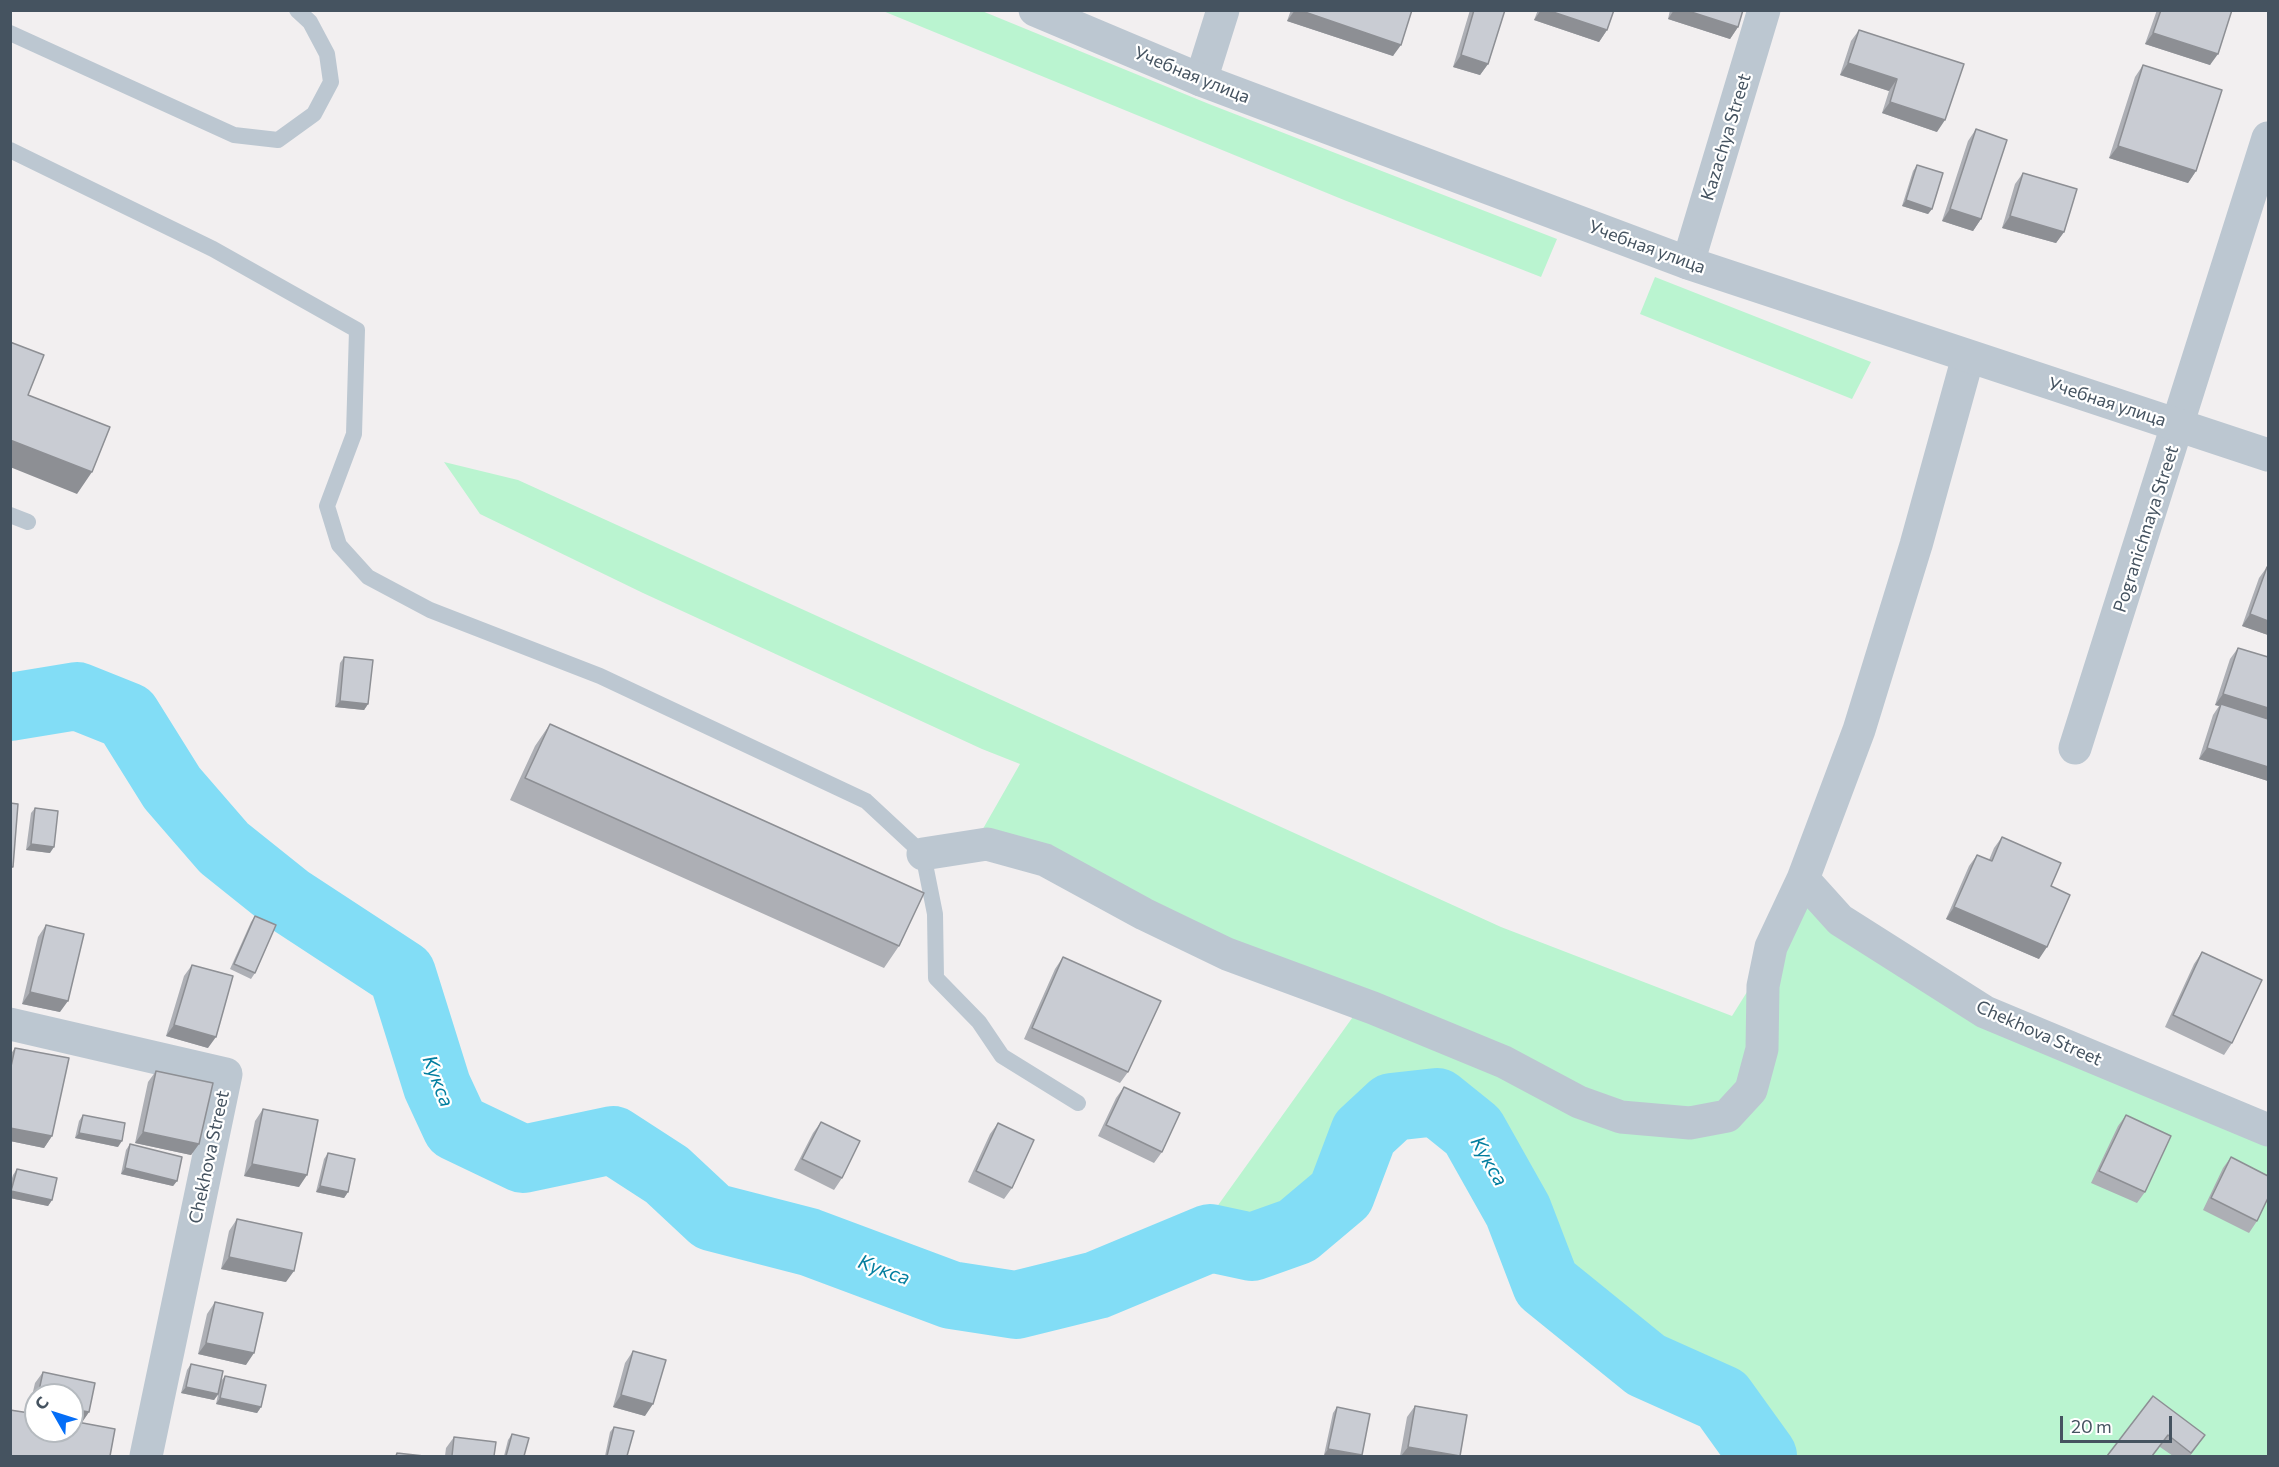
<!DOCTYPE html>
<meta charset="utf-8">
<style>
body{margin:0}
#map{position:relative;width:2279px;height:1467px;overflow:hidden;background:#f2eff0;font-family:Commissioner,sans-serif}
canvas{display:block}
.frame{position:absolute;inset:0;border:12px solid #455360;pointer-events:none}
.north{position:absolute;left:24px;top:1383px;width:60px;height:60px;box-sizing:border-box;background:#fff;border:2px solid #b5babf;border-radius:50%;rotate:309deg;font-size:16px;font-weight:700;line-height:24px;text-align:center;color:#455360}
.north::after{content:'';display:block;margin:auto;width:21px;height:27px;background:#056ef7;clip-path:polygon(50% 0,100% 100%,50% 72%,0 100%)}
.scale{position:absolute;left:2060px;top:1416px;width:112px;height:27px;box-sizing:border-box;border:3px solid #455360;border-top:0;padding-left:8px;font-size:18px;line-height:21px;white-space:nowrap;color:#455360;-webkit-text-stroke:4px #fff;paint-order:stroke}
</style>
<div id="map">
<canvas width="2279" height="1467"></canvas>
<div class="frame"></div>
<div class="north">С</div>
<div class="scale">20 m</div>
</div>
<script>
const ctx = document.querySelector('canvas').getContext('2d');
ctx.lineJoin = 'round';
function fillPath(path, color) {
  ctx.fillStyle = color;
  ctx.fill(path, 'evenodd');
}
function shape(rows) {
  const path = new Path2D();
  for (const r of rows) {
    path.moveTo(r[0], r[1]);
    for (let i = 2; i < r.length; i += 2) path.lineTo(r[i], r[i + 1]);
  }
  return path;
}
function trace(path, color, width, dash) {
  ctx.strokeStyle = color;
  ctx.lineWidth = width;
  ctx.lineCap = dash ? 'butt' : 'round';
  ctx.setLineDash(dash || []);
  ctx.stroke(path);
}
function drawText(font, color, halo, rows, align = 'center') {
  ctx.font = font + ' Commissioner,sans-serif';
  ctx.lineWidth = 4.5;
  ctx.setLineDash([]);
  ctx.textBaseline = 'middle';
  ctx.strokeStyle = halo;
  ctx.fillStyle = color;
  for (const [text, x, y, turn = 0] of rows) {
    ctx.save();
    ctx.translate(x, y);
    ctx.rotate((+turn || 0) * Math.PI / 180);
    ctx.textAlign = isNaN(turn) ? turn : align;
    if (halo) ctx.strokeText(text, 0, 0);
    ctx.fillText(text, 0, 0);
    ctx.restore();
  }
}
fillPath(shape([
 [883,11,982,11,1209,104,1557,239,1541,277,1344,200],
 [1655,277,1871,362,1852,399,1640,314],
 [444,462,518,480,1501,927,1732,1016,1747,992,1752,1031,1735,1088,1717,1109,1623,1105,1228,943,980,834,1020,764,982,749,643,593,480,514],
 [1806,903,2268,1143,2268,1456,1780,1456,1731,1390,1683,1363,1649,1353,1559,1273,1525,1197,1480,1126,1441,1092,1387,1093,1352,1130,1331,1184,1288,1223,1251,1232,1206,1222,1355,1014,1393,1026,1577,1113,1736,1127,1783,946]
]), '#baf4d0');
trace(shape([
 [10,707,77,696,127,716,172,788,224,848,289,900,402,974,437,1086,456,1127,523,1159,613,1140,667,1175,712,1217,809,1242,951,1295,1016,1305,1097,1285,1210,1238,1252,1247,1297,1231,1341,1194,1364,1133,1392,1107,1437,1102,1473,1131,1518,1211,1546,1284,1646,1365,1722,1399,1763,1456]
]), '#82ddf6', 68);
trace(shape([
 [10,33,234,135,278,140,314,114,331,82,327,54,310,22,297,10],
 [10,150,213,249,357,330,354,434,327,506,339,545,368,577,430,610,600,676,866,801,923,854,935,914,936,978,979,1022,1002,1056,1078,1103],
 [10,515,28,522]
]), '#bcc7d1', 16);
trace(shape([
 [1201,80,1223,10],
 [1688,263,1764,10],
 [2075,748,2268,138],
 [923,854,987,844,1045,860,1144,914,1227,954,1373,1008,1504,1062,1579,1102,1621,1117,1690,1123,1727,1116,1751,1090,1762,1049,1763,986,1771,947,1803,879,1859,730,1916,545,1968,357],
 [1803,879,1840,920,1985,1012,2268,1130],
 [10,1024,226,1074,146,1456]
]), '#bcc7d1', 33);
trace(shape([
 [1035,10,1201,80,1688,263,2268,455]
]), '#bcc7d1', 33);
fillPath(shape([
 [1291,10,1412,10,1393,56,1287,21],
 [1470,10,1505,10,1488,64,1480,75,1453,67],
 [1538,10,1614,10,1607,30,1599,42,1534,20],
 [1670,10,1743,10,1738,27,1730,39,1668,19],
 [2157,10,2232,10,2210,65,2145,44],
 [1859,30,1937,132,1882,113,1889,91,1840,75,1851,41],
 [2143,65,2196,171,2188,183,2109,158,2135,77],
 [1976,129,1981,219,1973,231,1942,221,1968,141],
 [1917,165,1932,209,1928,214,1902,206,1913,171],
 [2023,173,2064,232,2056,243,2002,228,2015,184],
 [2267,567,2268,568,2268,635,2242,626,2259,578],
 [2238,648,2268,781,2199,759,2213,715,2219,706,2215,705,2230,659],
 [344,657,368,704,364,710,335,707,340,663],
 [550,724,899,946,884,968,510,800,535,746],
 [35,808,50,853,26,850,31,813],
 [2002,837,2051,886,2039,959,1946,919,1969,866,1977,855,1989,860,1994,848],
 [255,916,255,973,251,979,230,969,251,922],
 [46,925,60,1012,22,1004,38,937],
 [2202,952,2232,1043,2224,1055,2165,1027,2194,964],
 [1063,957,1128,1072,1120,1083,1024,1039,1055,969],
 [192,965,208,1048,166,1036,184,976],
 [15,1048,52,1136,44,1148,10,1141,10,1055],
 [156,1071,199,1144,191,1155,135,1143,148,1082],
 [1124,1087,1162,1152,1154,1163,1098,1136,1116,1098],
 [263,1109,299,1187,244,1176,255,1121],
 [83,1115,118,1147,75,1138,79,1121],
 [2126,1115,2145,1192,2137,1203,2091,1183,2118,1126],
 [821,1122,842,1178,834,1190,794,1170,813,1133],
 [998,1123,1012,1188,1004,1199,968,1182,990,1134],
 [130,1144,177,1181,173,1186,121,1174,126,1150],
 [328,1153,348,1192,344,1198,316,1192,324,1159],
 [2231,1157,2257,1221,2249,1233,2203,1210,2223,1168],
 [17,1169,52,1200,48,1206,10,1198,10,1184,13,1175],
 [237,1219,286,1282,221,1269,229,1231],
 [215,1302,246,1365,198,1354,207,1314],
 [633,1351,645,1416,613,1407,625,1363],
 [191,1364,221,1381,225,1376,261,1407,257,1413,216,1404,218,1395,214,1400,181,1393,187,1370],
 [43,1372,95,1383,89,1412,81,1423,115,1429,110,1456,10,1456,10,1410,28,1413,35,1383],
 [36,1395,72,1395,72,1431,36,1431],
 [2153,1396,2205,1435,2190,1456,2173,1456,2160,1447],
 [1415,1406,1459,1456,1400,1456,1407,1417],
 [1337,1407,1370,1414,1324,1455,1333,1413],
 [614,1427,627,1456,605,1456,610,1432],
 [512,1434,524,1456,504,1456,508,1440],
 [454,1437,494,1456,445,1456,446,1448]
]), '#adafb5');
fillPath(shape([
 [1295,10,1299,10,1401,45,1393,56,1287,21],
 [1541,10,1547,10,1607,30,1599,42,1534,20],
 [1674,10,1685,10,1738,27,1730,39,1668,19],
 [2153,33,2218,54,2210,65,2145,44],
 [1461,55,1488,64,1480,75,1453,67],
 [1848,63,1897,79,1889,91,1840,75],
 [1890,102,1945,120,1937,132,1882,113],
 [2118,146,2196,171,2188,183,2109,158],
 [1906,200,1932,209,1928,214,1902,206],
 [1950,209,1981,219,1973,231,1942,221],
 [2010,216,2064,232,2056,243,2002,228],
 [10,440,92,472,77,494,10,467],
 [2250,614,2268,621,2268,635,2242,626],
 [2223,694,2268,708,2268,722,2221,704,2219,706,2215,705],
 [340,701,368,704,364,710,335,707],
 [2207,748,2268,767,2268,781,2199,759],
 [31,844,54,847,50,853,26,850],
 [1954,907,2047,947,2039,959,1946,919],
 [30,992,68,1001,60,1012,22,1004],
 [174,1025,216,1037,208,1048,166,1036],
 [10,1128,52,1136,44,1148,10,1141],
 [143,1132,199,1144,191,1155,135,1143],
 [79,1133,122,1141,118,1147,75,1138],
 [252,1164,307,1175,299,1187,244,1176],
 [125,1168,177,1181,173,1186,121,1174],
 [320,1186,348,1192,344,1198,316,1192],
 [11,1191,52,1200,48,1206,10,1198],
 [229,1257,294,1271,286,1282,221,1269],
 [206,1343,254,1353,246,1365,198,1354],
 [186,1387,218,1394,214,1400,181,1393],
 [621,1395,653,1404,645,1416,613,1407],
 [220,1398,261,1407,257,1413,216,1404],
 [36,1402,36,1415,28,1413],
 [72,1409,89,1412,81,1424,72,1422],
 [1408,1447,1460,1456,1401,1456],
 [1328,1449,1362,1455,1361,1456,1334,1456,1324,1455]
]), '#8d8f94');
const building = shape([
 [1299,10,1412,10,1401,45,1299,10],
 [1474,10,1505,10,1488,64,1461,55,1474,10],
 [1547,10,1614,10,1607,30,1547,10],
 [1685,10,1743,10,1738,27,1685,10],
 [2161,10,2232,10,2218,54,2153,33,2161,10],
 [1859,30,1964,64,1945,120,1890,102,1897,79,1848,63,1859,30],
 [2143,65,2222,90,2196,171,2118,146,2143,65],
 [1976,129,2007,140,1981,219,1950,209,1976,129],
 [1917,165,1943,173,1932,209,1906,200,1917,165],
 [2023,173,2077,189,2064,232,2010,216,2023,173],
 [10,342,44,355,28,395,110,427,92,472,10,440,10,342],
 [2267,567,2268,568,2268,621,2250,614,2267,567],
 [2238,648,2268,657,2268,708,2223,694,2238,648],
 [344,657,373,660,368,704,340,701,344,657],
 [2221,704,2268,719,2268,767,2207,748,2221,704],
 [550,724,924,893,899,946,525,778,550,724],
 [10,803,18,804,13,867,10,867,10,803],
 [35,808,58,811,54,847,31,844,35,808],
 [2002,837,2061,863,2051,886,2070,895,2047,947,1954,907,1977,855,1992,861,2002,837],
 [255,916,276,925,255,973,234,964,255,916],
 [46,925,84,934,68,1001,30,992,46,925],
 [2202,952,2262,980,2232,1043,2173,1015,2202,952],
 [1063,957,1161,1001,1128,1072,1032,1028,1063,957],
 [192,965,233,976,216,1037,174,1025,192,965],
 [15,1048,69,1058,52,1136,10,1128,10,1071,15,1048],
 [156,1071,213,1083,199,1144,143,1132,156,1071],
 [1124,1087,1180,1113,1162,1152,1106,1125,1124,1087],
 [263,1109,318,1120,307,1175,252,1164,263,1109],
 [83,1115,125,1123,122,1141,79,1133,83,1115],
 [2126,1115,2171,1136,2145,1192,2099,1171,2126,1115],
 [821,1122,860,1141,842,1178,802,1159,821,1122],
 [998,1123,1034,1140,1012,1188,976,1171,998,1123],
 [130,1144,182,1157,177,1181,125,1168,130,1144],
 [328,1153,355,1159,348,1192,320,1186,328,1153],
 [2231,1157,2268,1176,2268,1198,2257,1221,2211,1198,2231,1157],
 [17,1169,57,1178,52,1200,11,1191,17,1169],
 [237,1219,302,1233,294,1271,229,1257,237,1219],
 [215,1302,263,1313,254,1353,206,1343,215,1302],
 [633,1351,666,1360,653,1404,621,1395,633,1351],
 [191,1364,223,1371,218,1394,186,1387,191,1364],
 [43,1372,95,1383,89,1412,72,1409,72,1395,38,1395,43,1372],
 [225,1376,266,1385,261,1407,220,1398,225,1376],
 [2153,1396,2205,1435,2191,1453,2168,1435,2152,1456,2107,1456,2153,1396],
 [1415,1406,1467,1415,1460,1456,1408,1447,1415,1406],
 [1337,1407,1370,1414,1362,1455,1328,1449,1337,1407],
 [10,1410,36,1414,36,1431,72,1431,72,1421,115,1429,110,1456,10,1456,10,1410],
 [614,1427,634,1431,627,1456,607,1456,614,1427],
 [512,1434,529,1438,524,1456,506,1456,512,1434],
 [454,1437,496,1442,494,1456,452,1456,454,1437],
 [397,1453,424,1456,396,1456,397,1453]
]);
fillPath(building, '#c9ccd3');
trace(building, '#8d8f94', 1.5);
drawText('18px', '#455360', '#fff', [
 ["Учебная улица",1192,75,22],
 ["Kazachya Street",1726,137,-73],
 ["Учебная улица",1647,247,20],
 ["Учебная улица",2107,402,18],
 ["Pogranichnaya Street",2146,529,-72],
 ["Chekhova Street",2039,1033,24],
 ["Chekhova Street",209,1157,-78]
]);
drawText('italic 20px', '#037e9f', '#fff', [
 ["Кукса",438,1081,69],
 ["Кукса",1489,1161,60],
 ["Кукса",884,1270,20]
]);
</script>
